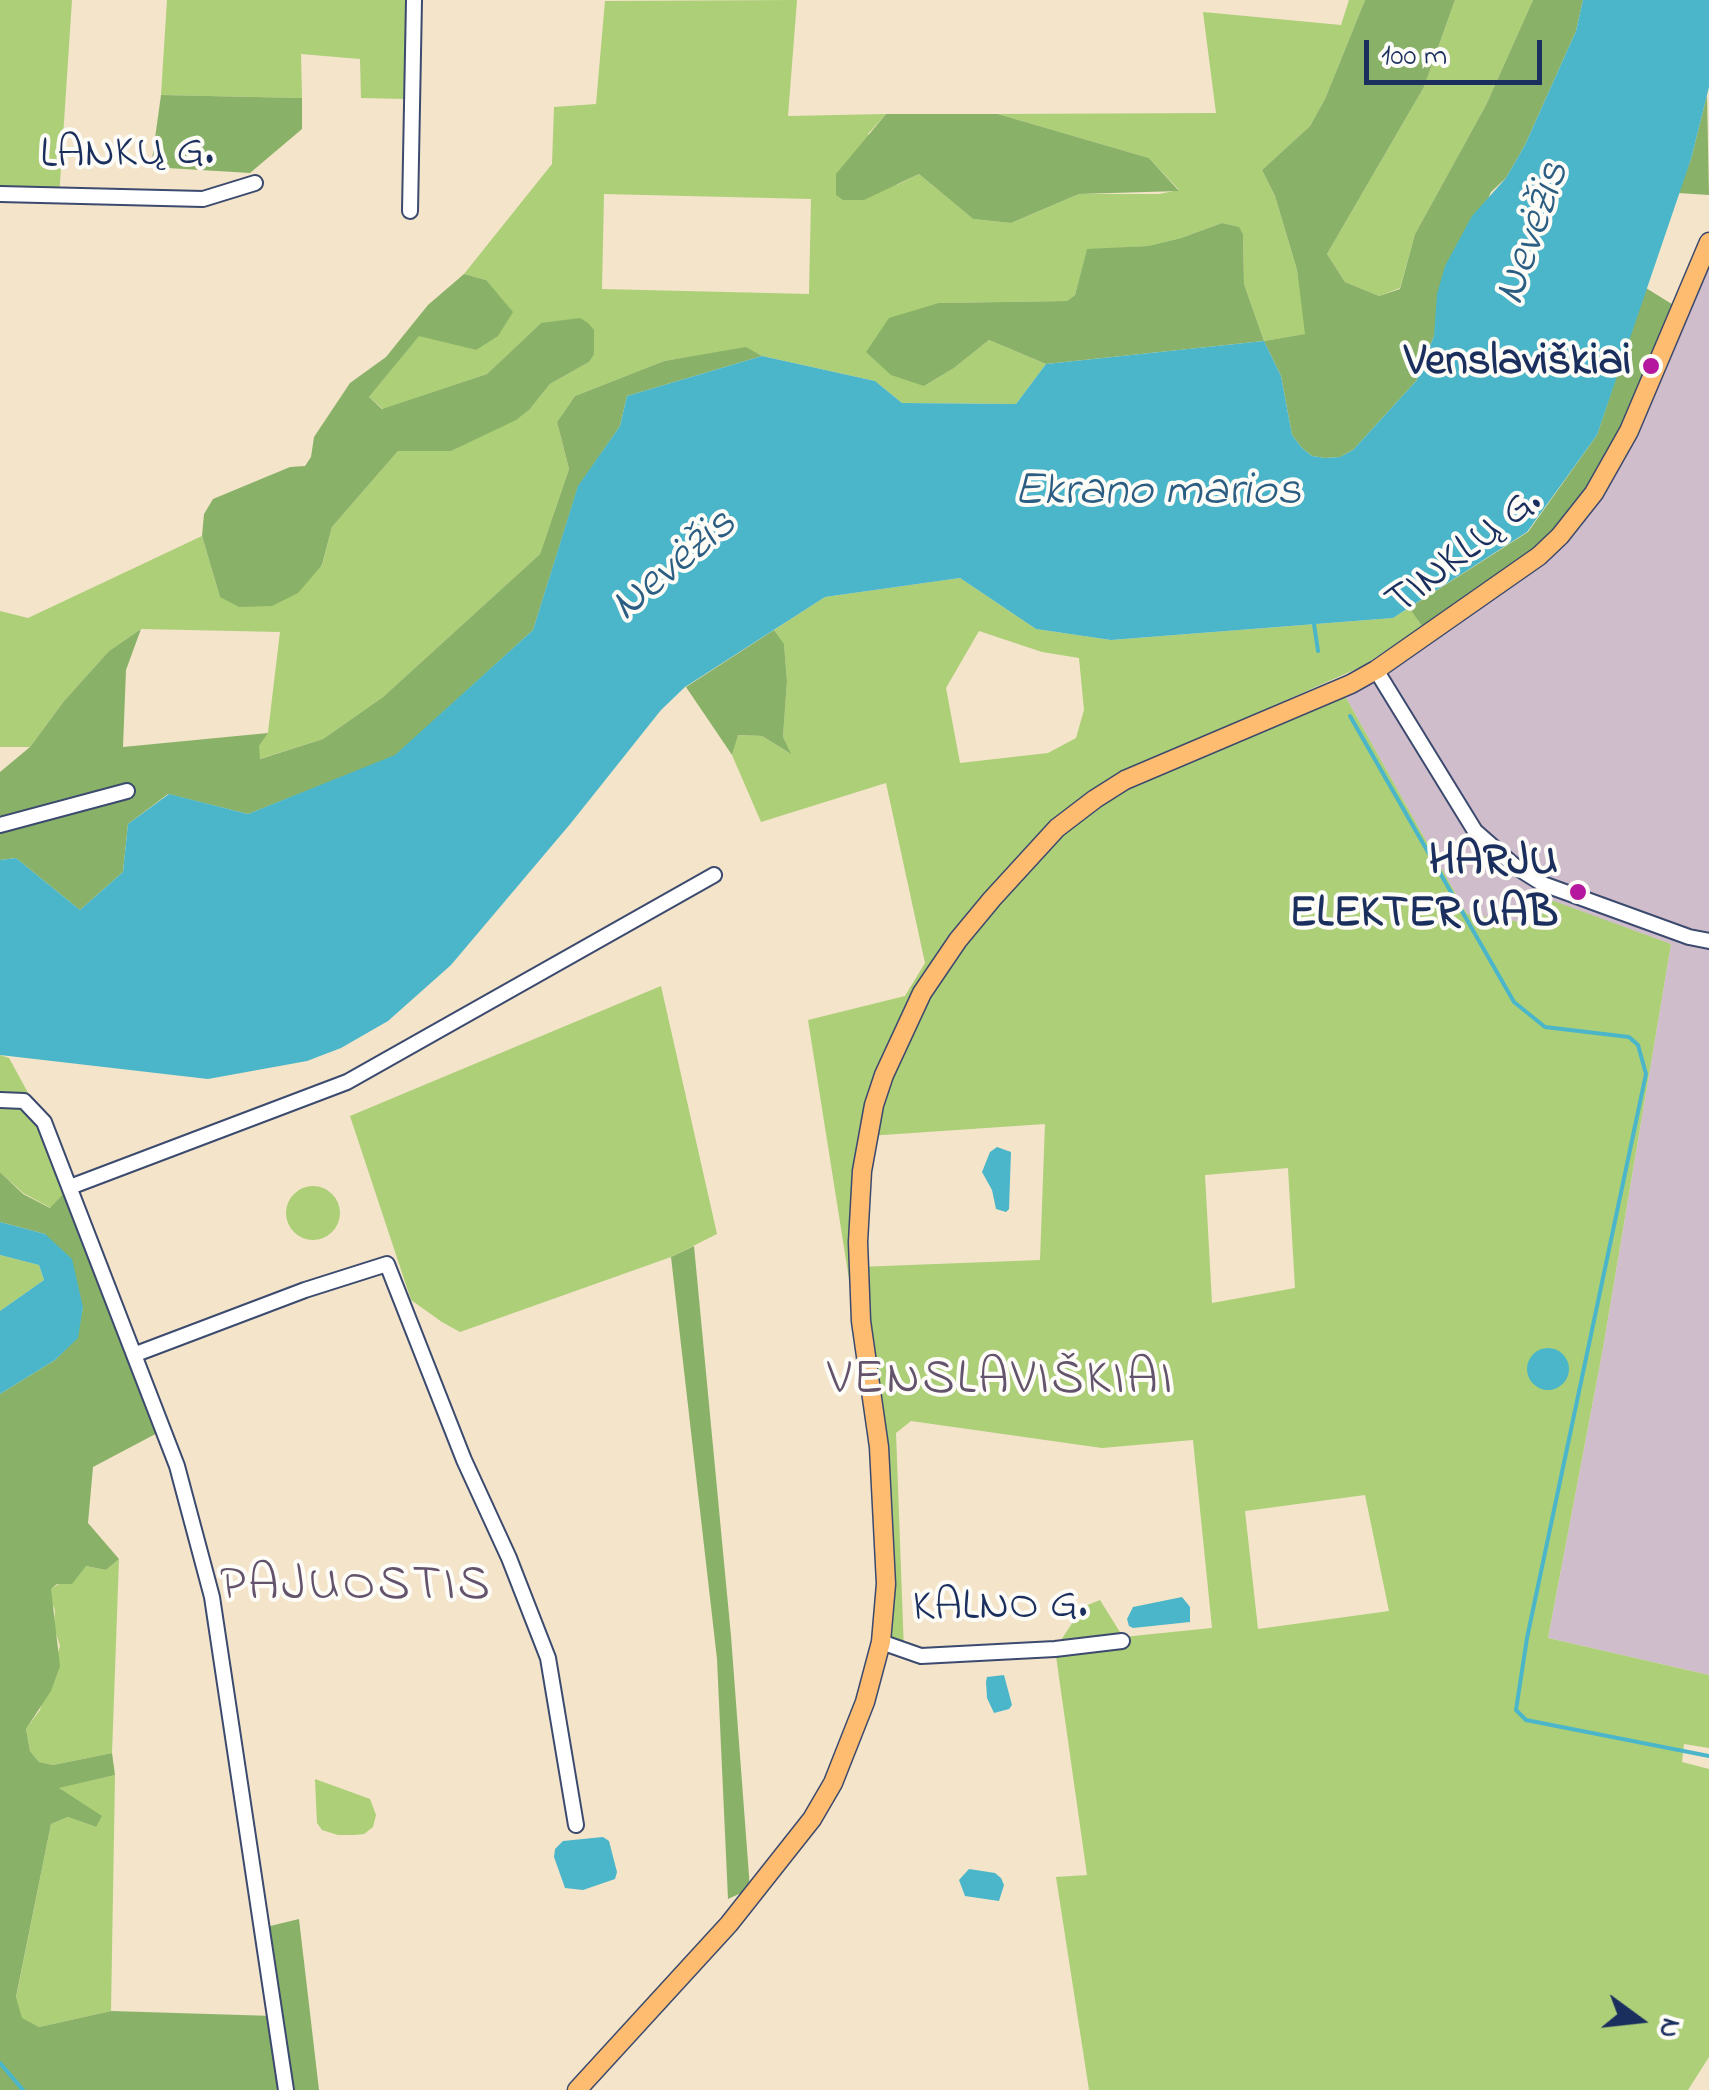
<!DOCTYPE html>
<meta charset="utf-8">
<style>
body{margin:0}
#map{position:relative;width:1709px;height:2090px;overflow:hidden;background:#f3e4ca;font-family:"Indie Flower",sans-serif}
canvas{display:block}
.north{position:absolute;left:1589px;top:1970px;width:100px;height:100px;-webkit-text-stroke:8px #fdfcf7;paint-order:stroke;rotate:105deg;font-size:28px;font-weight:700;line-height:40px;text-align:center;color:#1b2f5e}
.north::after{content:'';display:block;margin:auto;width:35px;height:45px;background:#1b2f5e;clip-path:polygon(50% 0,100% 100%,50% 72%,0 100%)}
.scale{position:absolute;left:1364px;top:40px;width:178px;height:45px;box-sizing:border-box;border:5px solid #1b2f5e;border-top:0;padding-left:12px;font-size:30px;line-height:35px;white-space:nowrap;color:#1b2f5e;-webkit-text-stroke:8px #fdfcf7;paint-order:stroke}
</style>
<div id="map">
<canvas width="1709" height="2090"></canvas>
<div class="north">N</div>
<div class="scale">100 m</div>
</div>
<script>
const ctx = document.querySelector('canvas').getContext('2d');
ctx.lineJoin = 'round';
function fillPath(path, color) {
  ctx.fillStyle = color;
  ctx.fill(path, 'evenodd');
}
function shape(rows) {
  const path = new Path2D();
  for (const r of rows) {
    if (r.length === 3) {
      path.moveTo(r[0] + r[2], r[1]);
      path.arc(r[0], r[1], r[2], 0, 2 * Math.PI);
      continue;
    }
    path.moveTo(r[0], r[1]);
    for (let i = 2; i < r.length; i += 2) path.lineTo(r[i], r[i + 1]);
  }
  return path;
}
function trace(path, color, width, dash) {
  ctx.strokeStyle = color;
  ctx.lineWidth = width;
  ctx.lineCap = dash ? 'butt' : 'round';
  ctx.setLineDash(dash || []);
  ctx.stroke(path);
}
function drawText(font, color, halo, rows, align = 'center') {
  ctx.font = font + ' "Indie Flower",sans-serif';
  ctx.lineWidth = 8;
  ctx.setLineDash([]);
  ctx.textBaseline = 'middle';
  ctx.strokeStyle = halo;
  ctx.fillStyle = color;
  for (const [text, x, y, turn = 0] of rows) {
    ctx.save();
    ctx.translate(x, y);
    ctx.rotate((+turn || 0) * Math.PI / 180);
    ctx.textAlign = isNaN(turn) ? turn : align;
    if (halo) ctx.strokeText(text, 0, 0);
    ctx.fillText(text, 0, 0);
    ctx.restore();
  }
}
fillPath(shape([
 [1709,261,1709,1675,1548,1638,1603,1348,1671,944,1543,898,1535,924,1467,914,1344,694,1579,525]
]), '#d0bdcc');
fillPath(shape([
 [0,0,72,0,59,198,0,197],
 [167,0,409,0,407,99,361,98,360,59,301,54,302,98,161,95],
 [797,0,788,116,886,114,868,134,897,185,919,174,973,219,1011,223,1079,194,1159,194,1179,190,1149,158,998,114,1216,113,1203,12,1341,25,1349,0,1365,0,1325,99,1310,126,1262,170,1275,196,1297,270,1306,334,1264,341,1244,284,1243,234,1238,227,1222,223,1181,238,1148,246,1087,250,1075,295,1067,301,939,303,924,386,954,368,989,340,1046,364,1016,404,902,403,875,381,762,356,746,348,664,361,575,396,557,422,569,469,540,554,383,697,323,739,259,759,259,746,268,732,280,632,141,629,109,651,64,701,30,747,0,747,0,611,28,618,202,536,220,597,322,566,332,527,398,451,451,451,530,409,550,384,589,362,541,323,487,374,383,409,369,397,419,335,476,350,486,280,464,274,552,164,554,107,596,104,605,1],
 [604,194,811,199,809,294,602,289],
 [1455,0,1533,0,1486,105,1415,234,1400,288,1379,296,1345,282,1327,254,1424,87],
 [960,578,1036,629,1111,640,1393,618,1409,608,1422,626,1363,666,1128,770,1045,830,1011,864,970,913,882,1061,852,1298,808,1020,905,996,925,963,886,783,761,822,732,755,737,735,762,736,789,753,783,737,787,681,784,645,774,630,825,597],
 [979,631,1042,652,1079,658,1084,710,1076,738,1048,753,960,763,946,688],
 [1344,694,1467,914,1535,924,1543,897,1671,944,1603,1348,1548,1638,1709,1675,1709,1748,1684,1744,1682,1762,1709,1769,1709,2057,1688,2090,1089,2090,1056,1877,1087,1875,1055,1649,1083,1607,1100,1600,1123,1637,1212,1628,1193,1440,1102,1448,911,1421,896,1433,904,1652,881,1642,886,1584,858,1267,1040,1260,1045,1124,868,1136,874,1105,958,940,1095,799],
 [1288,1168,1295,1288,1212,1303,1205,1175],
 [1365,1495,1389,1611,1258,1629,1245,1511],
 [661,986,717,1234,671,1257,460,1332,442,1322,411,1300,350,1116],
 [0,1055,9,1058,44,1122,70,1187,51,1208,23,1193,0,1172],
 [313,1213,27],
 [0,1255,39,1265,44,1280,0,1311],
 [119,1559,112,1753,53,1765,39,1762,30,1751,26,1729,40,1710,60,1646,54,1627,55,1610,51,1601,51,1589,86,1566,106,1570],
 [115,1775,111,2011,39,2027,22,2019,16,1998,51,1824,68,1817,96,1827,57,1788],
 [315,1779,370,1799,376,1815,373,1827,364,1834,354,1835,338,1835,322,1830,317,1823]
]), '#accf78');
fillPath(shape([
 [1365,0,1455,0,1424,87,1327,254,1345,282,1379,296,1400,289,1415,234,1486,105,1533,0,1583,0,1576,31,1525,145,1506,178,1491,192,1437,318,1434,336,1417,380,1353,450,1340,457,1325,458,1312,456,1302,448,1292,435,1281,376,1264,341,1046,364,989,340,954,368,924,386,891,375,866,352,889,318,939,303,1067,301,1075,295,1087,249,1148,246,1181,238,1222,223,1239,227,1243,234,1244,284,1264,341,1305,334,1297,270,1275,196,1262,170,1310,126,1325,99],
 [161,95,302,98,302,129,250,173,151,167],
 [1707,95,1709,195,1678,193,1691,159],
 [886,114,998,114,1149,158,1179,191,1079,194,1011,223,973,219,919,174,864,200,843,200,836,195,836,174],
 [464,274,486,280,513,312,498,336,476,350,419,336,369,397,382,409,487,374,541,323,580,318,588,323,594,330,594,354,589,362,550,384,530,409,516,420,451,451,398,451,332,527,322,565,298,593,272,606,239,607,220,597,202,536,204,514,213,499,290,467,305,466,311,457,314,437,350,383,386,357,428,305],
 [1646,288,1675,306,1623,424,1588,486,1571,510,1533,550,1422,626,1409,608,1528,532,1597,435],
 [746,347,762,356,627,396,620,426,578,487,533,630,395,756,248,814,168,794,128,824,123,872,80,910,16,858,0,860,0,772,30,747,64,701,109,651,141,629,126,670,123,747,268,733,259,746,260,759,323,739,383,697,540,554,569,469,557,422,575,396,664,361],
 [774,630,784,644,787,681,783,737,791,754,762,736,738,735,732,755,686,687],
 [0,1172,23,1194,50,1208,70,1187,163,1430,93,1467,88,1523,119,1559,106,1570,86,1566,72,1584,57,1584,51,1589,60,1666,51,1691,26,1729,30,1751,39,1762,53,1765,112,1753,115,1775,59,1788,102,1816,96,1827,68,1817,51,1824,16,1997,22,2018,39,2027,111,2011,274,2016,262,1928,299,1919,319,2090,0,2090,0,1394,55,1360,77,1338,83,1307,45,1234,0,1222],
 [694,1246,731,1636,750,1889,728,1899,717,1659,671,1257]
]), '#89b268');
fillPath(shape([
 [1583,0,1709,0,1709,87,1691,159,1597,435,1527,532,1393,618,1111,640,1036,629,960,578,825,597,685,687,661,710,571,823,451,965,388,1021,341,1048,307,1061,208,1079,0,1055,0,860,16,858,80,910,123,872,128,824,169,794,248,814,395,755,533,630,578,486,620,426,627,396,762,356,875,381,902,403,1016,404,1046,364,1264,341,1281,376,1292,435,1302,448,1312,456,1325,458,1340,457,1353,450,1417,380,1434,336,1437,294,1445,266,1472,216,1506,178,1525,145,1576,31],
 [997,1147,1011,1152,1009,1209,1006,1212,996,1209,992,1190,982,1172,990,1152],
 [0,1222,45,1234,72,1259,83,1307,78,1338,55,1360,0,1394,0,1311,44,1280,39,1265,0,1255],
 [1548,1369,21],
 [1182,1597,1190,1607,1190,1622,1133,1628,1129,1626,1127,1619,1133,1607],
 [1004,1675,1012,1705,1009,1709,994,1713,987,1698,986,1682,987,1677],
 [603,1837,609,1841,617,1872,615,1879,583,1890,565,1888,554,1857,555,1849,563,1841],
 [969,1869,995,1873,1001,1878,1004,1885,999,1901,965,1896,959,1880]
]), '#4bb6c9');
trace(shape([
 [1314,624,1318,651],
 [1350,716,1514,1002,1545,1027,1629,1037,1638,1045,1646,1074,1527,1638,1516,1710,1526,1720,1709,1756],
 [0,2063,23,2090]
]), '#4bb6c9', 4);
const minor = shape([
 [0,194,203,199,255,183],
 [410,211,414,0],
 [1376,670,1475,831,1516,867,1543,884,1689,937,1709,941],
 [0,825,127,791],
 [0,1100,24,1101,44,1122,177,1466,212,1597,286,2090],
 [70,1187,347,1082,714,875],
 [136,1354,305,1290,387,1264,464,1460,509,1558,548,1658,576,1825],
 [881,1642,921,1656,1055,1649,1122,1641]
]);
const major = shape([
 [577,2090,729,1924,812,1819,833,1783,865,1702,881,1642,886,1584,879,1447,861,1321,858,1242,862,1171,874,1105,884,1075,922,993,958,940,992,899,1057,828,1095,799,1125,780,1351,684,1376,670,1539,556,1560,536,1594,493,1629,431,1709,242]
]);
trace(minor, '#3b4a6e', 18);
trace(major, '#3b4a6e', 21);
trace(minor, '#fff', 14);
trace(major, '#febc70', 18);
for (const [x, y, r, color] of [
 [1651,366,10,"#b5179e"],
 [1578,892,10,"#b5179e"]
]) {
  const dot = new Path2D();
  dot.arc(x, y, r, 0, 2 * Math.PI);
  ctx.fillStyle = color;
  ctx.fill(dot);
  trace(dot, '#fdfcf7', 4);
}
drawText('45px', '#1b2f5e', '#fdfcf7', [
 ["LANKŲ G.",127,157,-1],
 ["TINKLŲ G.",1466,554,-38],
 ["KALNO G.",1000,1610,-1]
]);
drawText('bold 45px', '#1b2f5e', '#fdfcf7', [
 ["Venslaviškiai",1631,366],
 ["HARJU",1558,866],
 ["ELEKTER UAB",1558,918]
], 'right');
drawText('italic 48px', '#2c5e83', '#fdfcf7', [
 ["Nevėžis",1536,234,-71],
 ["Ekrano marios",1157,495],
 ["Nevėžis",676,568,-40]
]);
ctx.letterSpacing = '2.5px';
drawText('50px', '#64536c', '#fdfcf7', [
 ["VENSLAVIŠKIAI",1001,1384],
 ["PAJUOSTIS",356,1590]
]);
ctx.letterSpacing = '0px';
</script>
